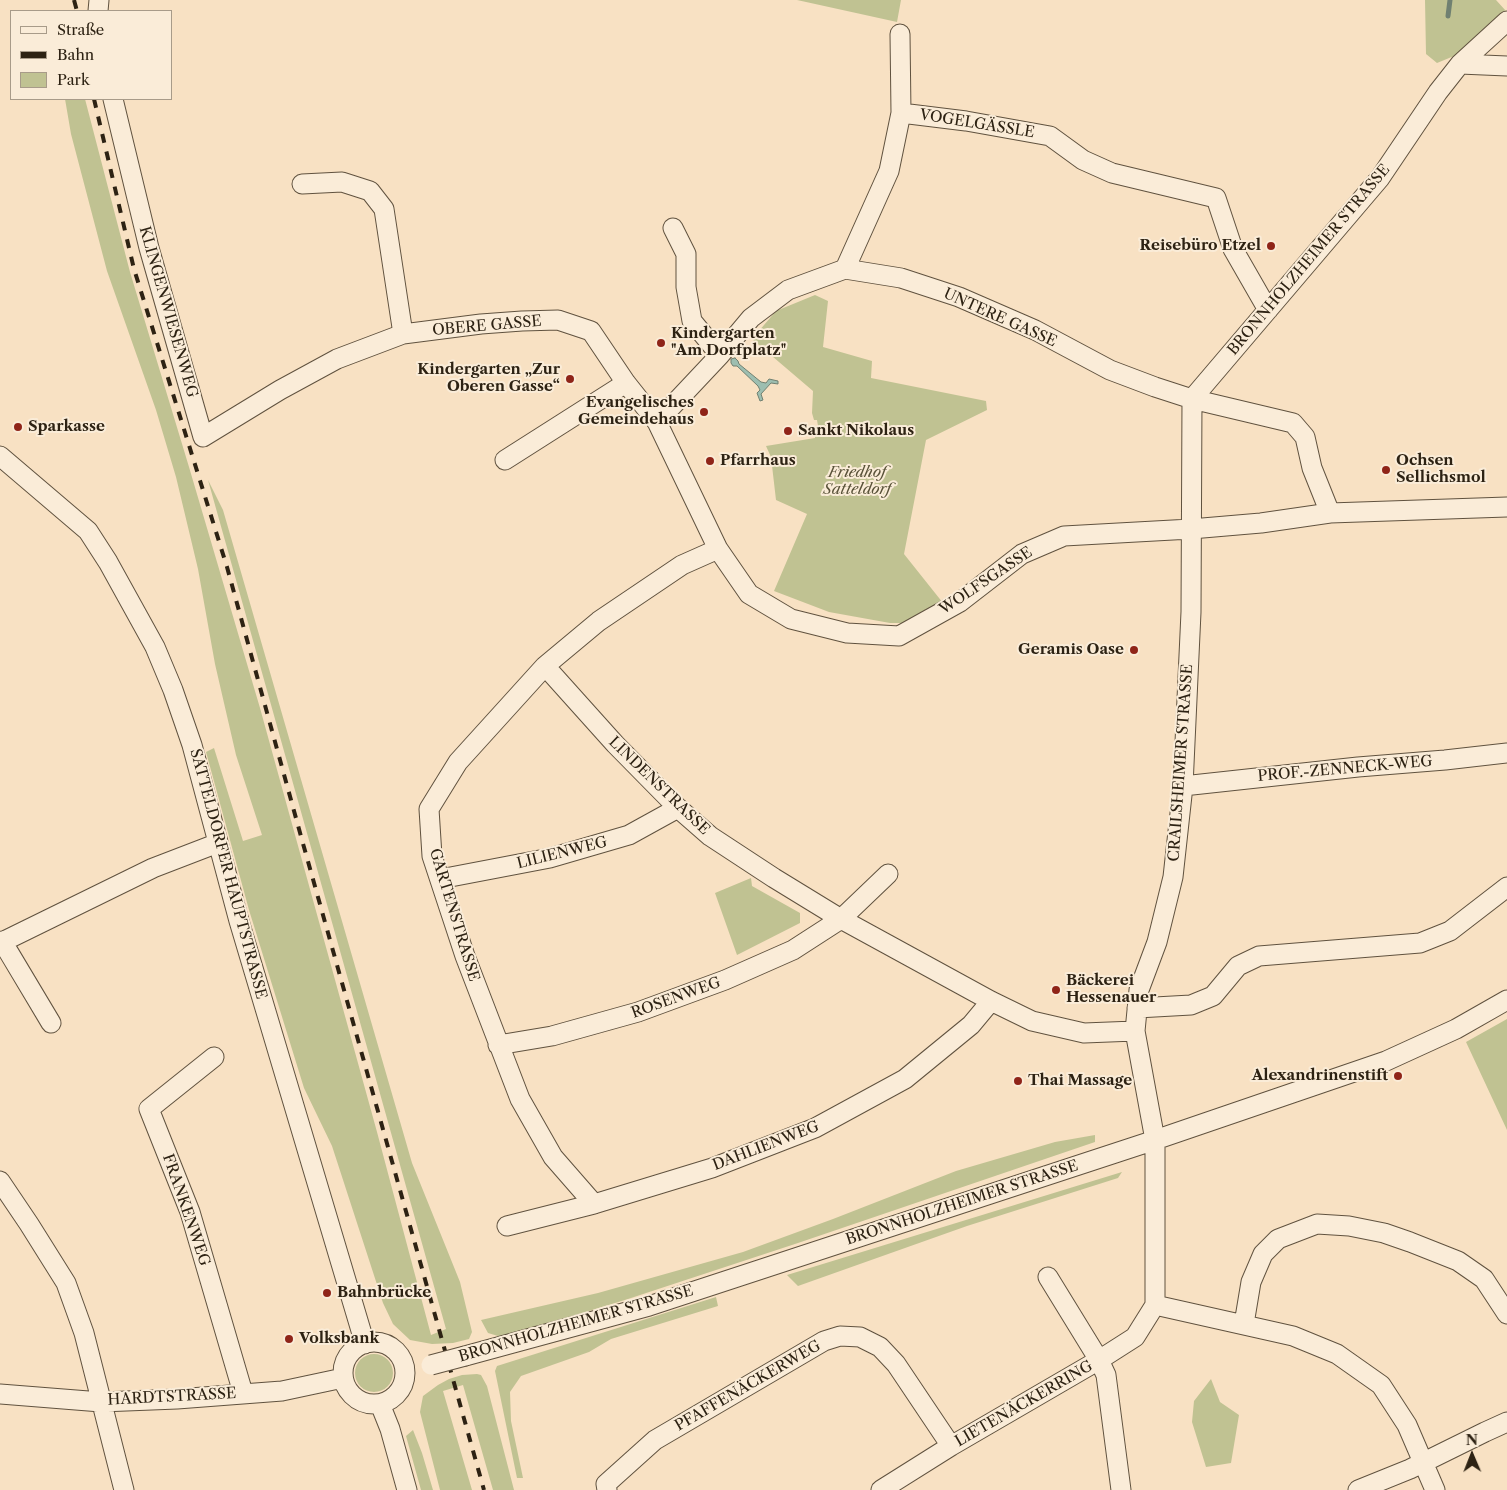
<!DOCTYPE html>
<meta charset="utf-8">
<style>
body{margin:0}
#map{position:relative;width:1507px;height:1490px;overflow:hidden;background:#f8e1c3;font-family:"Libre Caslon Text",serif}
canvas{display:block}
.legend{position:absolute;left:10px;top:10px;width:162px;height:90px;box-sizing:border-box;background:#faecd8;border:1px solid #a89b89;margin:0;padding:6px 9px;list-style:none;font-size:15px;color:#2d2213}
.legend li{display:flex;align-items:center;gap:10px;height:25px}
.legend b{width:25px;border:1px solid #a89b89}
.north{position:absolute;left:1447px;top:1430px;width:50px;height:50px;-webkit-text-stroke:4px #faecd8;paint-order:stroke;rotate:359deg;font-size:14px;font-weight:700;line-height:20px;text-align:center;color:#2d2213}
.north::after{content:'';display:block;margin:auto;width:18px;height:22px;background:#2d2213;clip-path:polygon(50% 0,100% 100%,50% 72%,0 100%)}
</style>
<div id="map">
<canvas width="1507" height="1490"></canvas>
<ul class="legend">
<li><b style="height:6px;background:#faecd8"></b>Straße</li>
<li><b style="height:6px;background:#2d2213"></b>Bahn</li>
<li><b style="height:14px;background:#c0c292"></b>Park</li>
</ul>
<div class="north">N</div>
</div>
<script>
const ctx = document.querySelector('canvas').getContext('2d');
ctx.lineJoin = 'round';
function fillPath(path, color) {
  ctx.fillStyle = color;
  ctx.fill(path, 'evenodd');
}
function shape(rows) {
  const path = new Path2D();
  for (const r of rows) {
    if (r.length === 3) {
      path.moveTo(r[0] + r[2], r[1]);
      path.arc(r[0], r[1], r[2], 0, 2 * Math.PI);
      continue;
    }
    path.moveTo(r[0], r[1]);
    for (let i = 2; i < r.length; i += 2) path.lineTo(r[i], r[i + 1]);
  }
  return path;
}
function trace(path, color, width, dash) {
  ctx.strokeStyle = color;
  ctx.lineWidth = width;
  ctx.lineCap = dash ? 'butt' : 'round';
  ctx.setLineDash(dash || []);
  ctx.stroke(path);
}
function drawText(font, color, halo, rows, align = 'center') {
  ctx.font = font + ' "Libre Caslon Text",serif';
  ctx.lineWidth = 4;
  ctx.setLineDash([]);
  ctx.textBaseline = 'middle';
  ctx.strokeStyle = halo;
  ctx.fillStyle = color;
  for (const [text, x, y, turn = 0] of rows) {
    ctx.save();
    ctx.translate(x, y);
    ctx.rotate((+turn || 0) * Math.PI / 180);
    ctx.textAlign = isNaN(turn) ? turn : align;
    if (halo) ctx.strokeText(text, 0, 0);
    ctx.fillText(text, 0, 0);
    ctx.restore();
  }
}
fillPath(shape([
 [797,0,901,0,897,22],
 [1425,0,1496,0,1506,11,1454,56,1437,63,1426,54],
 [65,99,85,99,130,272,189,467,260,708,377,1132,431,1335,446,1329,208,480,223,510,412,1163,460,1282,472,1332,469,1339,453,1343,432,1344,410,1340,393,1324,383,1303,332,1146,304,1088,249,910,206,752,214,748,243,841,262,835,236,755,215,664,198,569,176,477,156,410,107,271,71,134],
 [815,295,828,301,823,347,872,361,871,378,986,401,987,410,926,440,904,554,943,603,910,623,890,623,829,612,774,591,807,514,776,500,771,457,766,446,815,438,815,433,819,432,817,420,814,420,812,413,813,391,752,339,776,311],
 [751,878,752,886,800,913,800,923,737,955,715,893],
 [1507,1019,1507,1130,1466,1042],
 [1095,1135,1095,1142,798,1243,628,1299,508,1336,498,1336,488,1333,481,1320,598,1293,743,1252,833,1219,956,1171,1055,1142],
 [1122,1172,1118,1178,967,1226,798,1286,787,1275],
 [716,1297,718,1306,611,1339,589,1352,521,1376,510,1392,511,1421,523,1478,517,1478,495,1371,497,1366],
 [374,1373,19],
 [477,1374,481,1375,487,1386,514,1490,493,1490,463,1385,443,1391,472,1490,440,1490,420,1412,423,1396,438,1385,449,1379,462,1375],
 [1211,1379,1220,1402,1239,1415,1231,1463,1206,1467,1192,1422,1194,1401],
 [413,1430,422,1453,433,1490,421,1490,406,1436]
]), '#c0c292');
const water = shape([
 [735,358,738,361,739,364,761,382,766,383,769,379,778,381,778,384,771,383,761,394,763,400,760,401,757,393,760,390,758,386,737,366,733,366,731,363,731,359,735,358]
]);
fillPath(water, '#9dbeb0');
trace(water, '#708071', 1);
trace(shape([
 [1448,16,1450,0]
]), '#708071', 5);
const minor = shape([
 [98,11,99,0],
 [1460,64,1507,66],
 [113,99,149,248,203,437,280,390,337,359,403,334,481,324,522,321,558,320,591,331,626,383,657,422,718,549,749,594,791,619,847,633,899,636,960,602,1022,554,1064,536,1191,529,1261,523,1330,513,1507,507],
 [901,113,966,121,1050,136,1083,160,1112,173,1216,198,1233,249,1268,310],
 [302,184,342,182,370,191,384,209,403,334],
 [673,228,686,254,686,287,692,321,720,355],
 [845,269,889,171,901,113,900,34],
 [657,422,720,355,751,318,788,290,845,269,901,278,959,297,1035,330,1110,370,1155,387,1192,399,1293,423,1305,437,1312,468,1330,513],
 [0,456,88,531,108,562,155,647,173,690,192,745,239,921,365,1344],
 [505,460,626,383],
 [545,666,615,744,678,808,710,836,774,878,841,919,991,1001,1032,1021,1084,1033,1135,1031],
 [1183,786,1358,767,1445,760,1507,753],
 [440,879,550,858,629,835,678,808],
 [2,941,51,1023],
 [0,943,153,868,218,843],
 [1137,1008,1191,1005,1213,996,1238,966,1259,956,1420,943,1450,931,1507,887],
 [498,1045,552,1036,638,1012,725,980,793,950,841,919,888,874],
 [214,1057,149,1109,190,1212,243,1393],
 [0,1181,29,1224,66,1283,84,1333,124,1490],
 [594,1204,553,1157,520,1099,465,956,432,856,429,809,458,762,545,666,599,621,682,565,718,549],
 [507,1226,594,1204,712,1168,815,1128,905,1079,971,1025,991,1001],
 [1048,1277,1099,1360,1106,1375,1121,1490],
 [1155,1305,1293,1336,1337,1354,1381,1385,1407,1425,1435,1490],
 [1244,1324,1251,1282,1263,1254,1278,1239,1317,1224,1349,1226,1384,1233,1410,1242,1458,1261,1484,1279,1507,1314],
 [374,1373,31],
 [465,1356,649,1306,1155,1140,1386,1061,1456,1029,1507,1000],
 [0,1394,101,1402,177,1399,282,1391,343,1378],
 [380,1404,390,1429,407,1490],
 [607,1490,606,1484,655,1440,824,1341,840,1336,860,1337,880,1347,896,1364,951,1446],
 [881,1490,951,1446,1099,1360,1135,1337,1155,1305,1155,1140,1135,1031,1139,990,1157,942,1173,877,1183,786,1191,612,1192,399,1380,178,1438,92,1460,64,1507,21],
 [1358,1490,1410,1469,1485,1432,1507,1422]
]);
trace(minor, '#60523f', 21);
trace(minor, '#faecd8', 19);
trace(shape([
 [74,0,77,11],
 [94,99,134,269,227,567,302,840,484,1490]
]), '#2d2213', 4, [9, 9]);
const minorBridge = shape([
 [431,1365,465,1356]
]);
trace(minorBridge, '#60523f', 21, []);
trace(minorBridge, '#faecd8', 19);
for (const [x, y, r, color] of [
 [1271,246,5,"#8f2418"],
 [661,343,5,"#8f2418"],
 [570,379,5,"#8f2418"],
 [704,412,5,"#8f2418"],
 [18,427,5,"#8f2418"],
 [788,431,5,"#8f2418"],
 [710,461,5,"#8f2418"],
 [1386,470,5,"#8f2418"],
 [1134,650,5,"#8f2418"],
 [1056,990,5,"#8f2418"],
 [1398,1076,5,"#8f2418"],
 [1018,1081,5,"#8f2418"],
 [327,1293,5,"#8f2418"],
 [289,1339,5,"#8f2418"]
]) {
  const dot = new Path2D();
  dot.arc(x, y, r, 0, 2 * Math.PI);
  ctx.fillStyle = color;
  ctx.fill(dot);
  trace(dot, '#faecd8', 2);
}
drawText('15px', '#2d2213', '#faecd8', [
 ["VOGELGÄSSLE",977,124,9],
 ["BRONNHOLZHEIMER STRASSE",1309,260,-50],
 ["KLINGENWIESENWEG",168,312,74],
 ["UNTERE GASSE",1000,318,24],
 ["OBERE GASSE",487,326,-5],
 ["WOLFSGASSE",986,581,-34],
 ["CRAILSHEIMER STRASSE",1181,763,-86],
 ["PROF.-ZENNECK-WEG",1345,769,-5],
 ["LINDENSTRASSE",659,786,44],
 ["LILIENWEG",562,853,-14],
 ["SATTELDORFER HAUPTSTRASSE",228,874,75],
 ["GARTENSTRASSE",454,915,73],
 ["ROSENWEG",676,998,-20],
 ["DAHLIENWEG",766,1146,-21],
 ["BRONNHOLZHEIMER STRASSE",962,1203,-18],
 ["FRANKENWEG",186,1210,71],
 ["BRONNHOLZHEIMER STRASSE",576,1324,-16],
 ["PFAFFENÄCKERWEG",748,1386,-30],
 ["HARDTSTRASSE",172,1397,-3],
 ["LIETENÄCKERRING",1024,1404,-30]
]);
drawText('bold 15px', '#2d2213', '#faecd8', [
 ["Reisebüro Etzel",1261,246,"right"],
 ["Kindergarten",671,334],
 ["\"Am Dorfplatz\"",671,351],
 ["Kindergarten „Zur",560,370,"right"],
 ["Oberen Gasse“",560,387,"right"],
 ["Evangelisches",694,403,"right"],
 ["Gemeindehaus",694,420,"right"],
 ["Sparkasse",28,427],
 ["Sankt Nikolaus",798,431],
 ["Pfarrhaus",720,461],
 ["Ochsen",1396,461],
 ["Sellichsmol",1396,478],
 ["Geramis Oase",1124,650,"right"],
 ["Bäckerei",1066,981],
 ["Hessenauer",1066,998],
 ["Alexandrinenstift",1388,1076,"right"],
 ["Thai Massage",1028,1081],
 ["Bahnbrücke",337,1293],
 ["Volksbank",299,1339]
], 'left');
drawText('italic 15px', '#595239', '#faecd8', [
 ["Friedhof",857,473],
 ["Satteldorf",857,490]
]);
</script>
